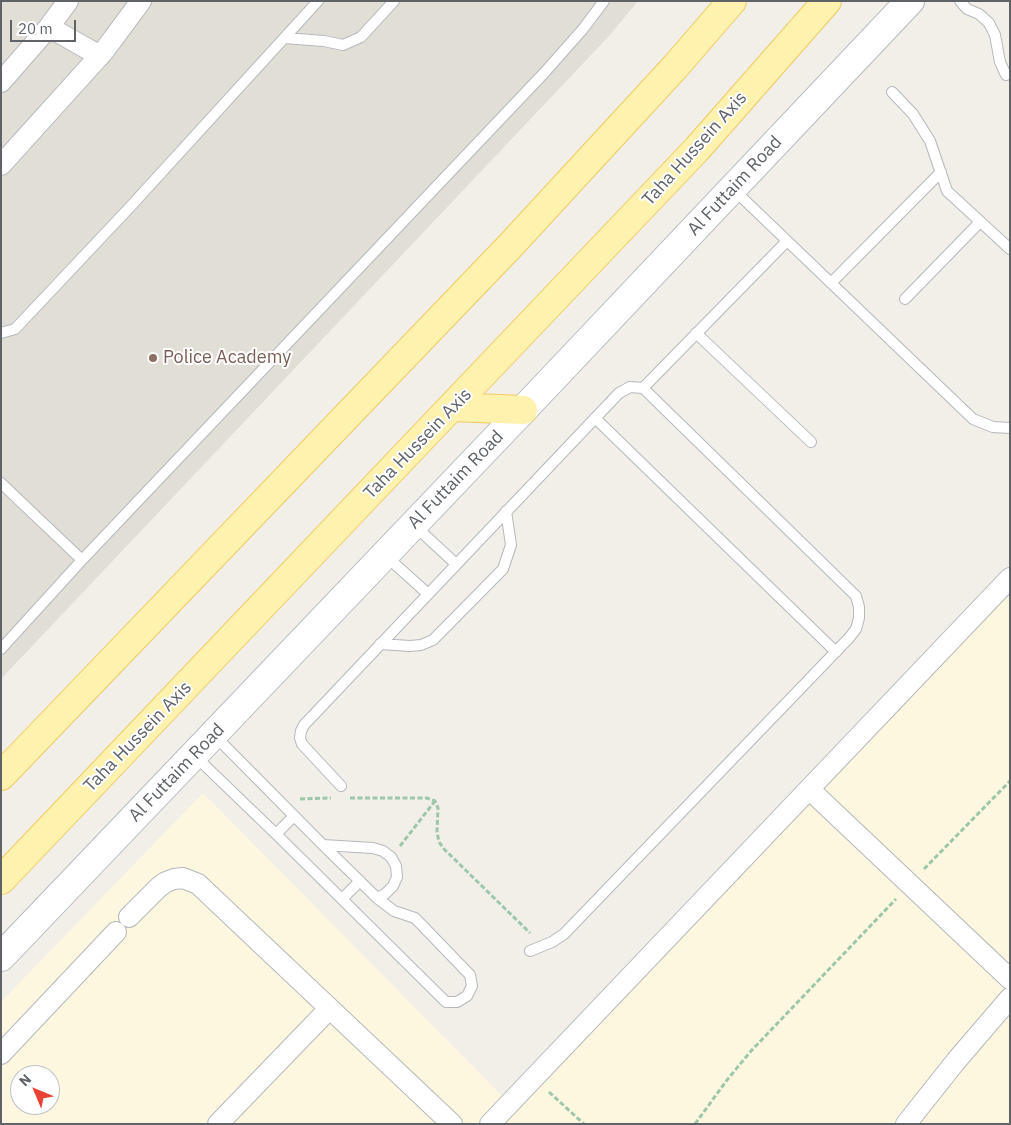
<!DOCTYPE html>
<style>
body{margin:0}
#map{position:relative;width:1011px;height:1125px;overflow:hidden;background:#f1efe8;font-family:"IBM Plex Sans",sans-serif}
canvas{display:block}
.frame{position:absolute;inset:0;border:2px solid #5f6368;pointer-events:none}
.north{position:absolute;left:10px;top:1065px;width:50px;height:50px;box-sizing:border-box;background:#fff;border:1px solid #bfc1c3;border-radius:50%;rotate:315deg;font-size:14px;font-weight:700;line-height:20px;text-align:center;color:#5f6368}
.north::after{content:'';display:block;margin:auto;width:18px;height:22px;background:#ea4335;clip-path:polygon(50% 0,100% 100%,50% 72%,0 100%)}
.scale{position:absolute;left:10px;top:20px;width:66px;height:22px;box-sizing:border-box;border:2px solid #5f6368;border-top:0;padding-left:6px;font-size:15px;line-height:18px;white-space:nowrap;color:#5f6368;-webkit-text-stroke:4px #fff;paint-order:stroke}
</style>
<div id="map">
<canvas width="1011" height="1125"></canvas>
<div class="frame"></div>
<div class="north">N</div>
<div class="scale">20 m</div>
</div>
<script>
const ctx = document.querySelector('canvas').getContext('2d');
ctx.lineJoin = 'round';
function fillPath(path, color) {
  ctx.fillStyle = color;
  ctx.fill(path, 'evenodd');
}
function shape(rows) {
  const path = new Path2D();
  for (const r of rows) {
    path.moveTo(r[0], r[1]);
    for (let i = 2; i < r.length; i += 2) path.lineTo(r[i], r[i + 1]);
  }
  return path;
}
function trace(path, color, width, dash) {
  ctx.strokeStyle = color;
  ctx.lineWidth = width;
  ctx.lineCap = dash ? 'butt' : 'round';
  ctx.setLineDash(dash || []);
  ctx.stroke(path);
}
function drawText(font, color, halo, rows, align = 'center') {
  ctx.font = font + ' "IBM Plex Sans",sans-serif';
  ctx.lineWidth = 4;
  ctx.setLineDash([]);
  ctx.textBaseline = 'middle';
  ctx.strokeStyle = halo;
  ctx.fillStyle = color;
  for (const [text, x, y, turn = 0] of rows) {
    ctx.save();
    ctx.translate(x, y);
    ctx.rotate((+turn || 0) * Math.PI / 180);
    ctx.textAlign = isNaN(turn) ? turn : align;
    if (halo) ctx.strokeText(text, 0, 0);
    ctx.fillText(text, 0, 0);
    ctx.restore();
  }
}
fillPath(shape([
 [1010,582,1010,1124,1,1124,1,1002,203,793,507,1101],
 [20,1075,50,1075,50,1105,20,1105]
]), '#fef7e0');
fillPath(shape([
 [1,1,638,1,609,36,1,679]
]), '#e1ded6');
const lane = shape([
 [960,1,967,9,979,14,989,23,995,35,1000,62,1006,75],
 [284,38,324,41,343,45,361,37,394,1],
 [892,92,913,114,930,141,947,191,1010,249],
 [733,189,973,419,993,427,1010,428],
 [831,283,941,172],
 [905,299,980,222],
 [1,333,15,329,130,207,318,1],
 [696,333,811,442],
 [643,388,787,241],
 [595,418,836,652],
 [1,483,82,560],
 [415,526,456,564],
 [386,556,428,594],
 [380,644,410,646,421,645,433,640,503,569,511,545,506,511],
 [1,649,82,560,545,72,583,29,604,1],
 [194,755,276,834,446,1002,457,1002,467,996,472,986,470,975,415,918,394,911,377,898,323,845,214,735],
 [341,786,302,744,300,738,301,731,304,725,619,393,630,387,643,388,856,596,859,607,859,618,856,629,849,638,564,934,552,942,530,951],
 [276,834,294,816],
 [323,845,373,848,383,851,391,857,396,866,397,877,393,886,385,894,377,898],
 [342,899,360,881]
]);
const street = shape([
 [49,27,100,56],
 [1,82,49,27,68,1],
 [1,165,104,51,141,1],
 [809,789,1010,979],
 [129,917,159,887,166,882,174,879,183,878,198,884,452,1124],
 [1,1054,116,932],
 [218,1124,329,1009],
 [490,1124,1010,578],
 [906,1124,956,1061,1010,998]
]);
const secondary = shape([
 [1,957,523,410,910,1]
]);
const primary = shape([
 [453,407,523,410],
 [1,776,510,246,675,67,732,1],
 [1,880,697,149,827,1]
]);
trace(lane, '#b5b8bc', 12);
trace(street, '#b5b8bc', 22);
trace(secondary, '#b6babf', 30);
trace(primary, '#f2c960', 30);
trace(shape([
 [350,798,427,798,435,801,438,808,437,832,439,842,444,849,530,933],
 [300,799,331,798],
 [400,846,435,801],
 [924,869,1010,781],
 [549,1092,584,1124],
 [695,1124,727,1080,751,1051,896,899]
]), '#9cc7a9', 3, [5, 2.5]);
trace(lane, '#fff', 10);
trace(street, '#fff', 20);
trace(secondary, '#fff', 28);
trace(primary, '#fff2af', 28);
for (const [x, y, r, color] of [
 [153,358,5,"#8d6e63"]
]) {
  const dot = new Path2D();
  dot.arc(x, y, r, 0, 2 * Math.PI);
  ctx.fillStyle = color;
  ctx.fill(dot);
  trace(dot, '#fff', 2);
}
drawText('18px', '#5f6368', '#fff', [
 ["Taha Hussein Axis",695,149,-48],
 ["Al Futtaim Road",735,186,-47],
 ["Taha Hussein Axis",418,444,-46],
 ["Al Futtaim Road",456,480,-46],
 ["Taha Hussein Axis",138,737,-46],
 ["Al Futtaim Road",177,773,-46]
]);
drawText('18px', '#785e54', '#fff', [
 ["Police Academy",163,358]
], 'left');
</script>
